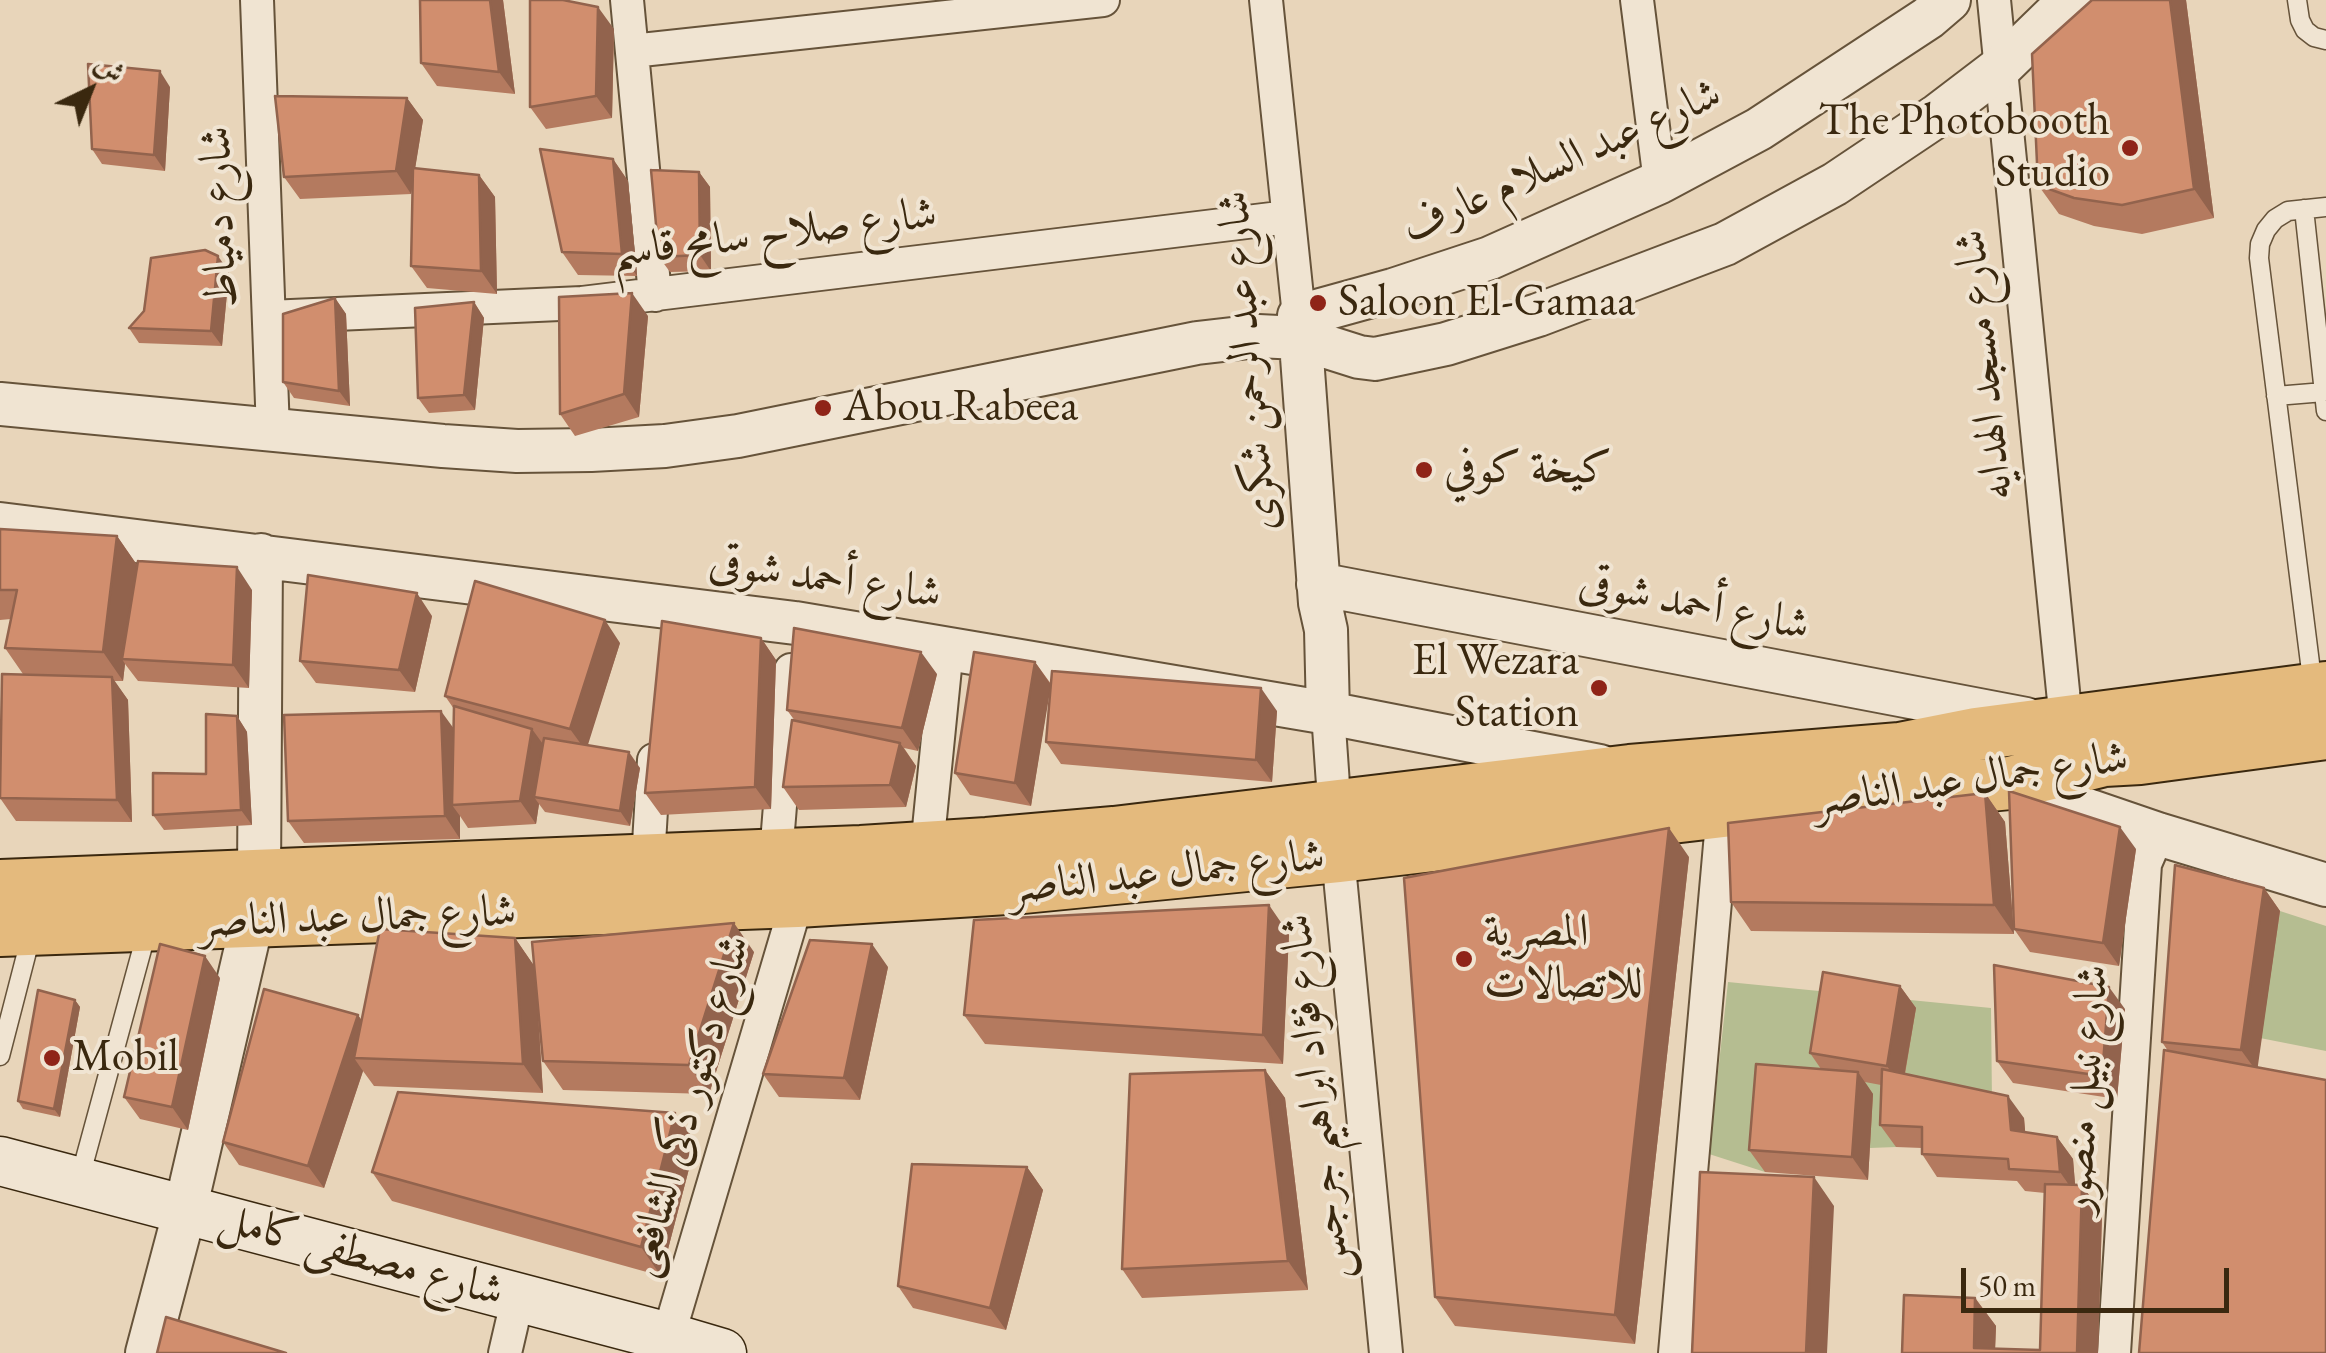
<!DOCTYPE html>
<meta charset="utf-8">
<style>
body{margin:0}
#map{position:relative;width:2326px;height:1353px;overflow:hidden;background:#e8d5ba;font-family:"EB Garamond",Amiri,serif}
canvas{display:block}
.north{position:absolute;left:40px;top:40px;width:100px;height:100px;-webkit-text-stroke:8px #f0e4d2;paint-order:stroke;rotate:43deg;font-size:28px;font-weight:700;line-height:40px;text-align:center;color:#3a280f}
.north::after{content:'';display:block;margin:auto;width:35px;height:45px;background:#3a280f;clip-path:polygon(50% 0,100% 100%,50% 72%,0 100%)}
.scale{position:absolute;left:1961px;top:1268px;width:268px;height:45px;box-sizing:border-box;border:5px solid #3a280f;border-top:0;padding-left:12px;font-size:30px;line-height:35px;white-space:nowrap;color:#3a280f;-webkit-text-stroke:8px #f0e4d2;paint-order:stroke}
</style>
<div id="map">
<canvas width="2326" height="1353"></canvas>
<div class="north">ش</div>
<div class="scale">50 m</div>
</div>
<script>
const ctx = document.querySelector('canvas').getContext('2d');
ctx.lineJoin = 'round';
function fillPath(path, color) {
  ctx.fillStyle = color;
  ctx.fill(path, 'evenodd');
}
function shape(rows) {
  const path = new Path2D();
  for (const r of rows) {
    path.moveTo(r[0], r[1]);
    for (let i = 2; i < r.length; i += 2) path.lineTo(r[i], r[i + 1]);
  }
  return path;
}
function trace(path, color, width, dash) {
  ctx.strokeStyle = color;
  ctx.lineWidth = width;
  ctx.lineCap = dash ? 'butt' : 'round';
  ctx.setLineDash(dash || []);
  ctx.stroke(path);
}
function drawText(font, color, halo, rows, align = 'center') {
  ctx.font = font + ' "EB Garamond",Amiri,serif';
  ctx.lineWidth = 8;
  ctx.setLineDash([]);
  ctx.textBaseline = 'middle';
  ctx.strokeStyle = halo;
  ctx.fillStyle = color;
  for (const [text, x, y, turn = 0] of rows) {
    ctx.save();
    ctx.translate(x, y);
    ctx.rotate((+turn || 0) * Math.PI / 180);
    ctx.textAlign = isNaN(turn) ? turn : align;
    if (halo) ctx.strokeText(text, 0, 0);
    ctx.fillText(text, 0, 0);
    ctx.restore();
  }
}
fillPath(shape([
 [2280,911,2326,926,2326,1051,2260,1038],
 [1728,982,1991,1008,1992,1103,1898,1091,1896,1147,1870,1148,1771,1087,1765,1172,1709,1154]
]), '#b5bd91');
const service = shape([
 [2297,0,2300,20,2305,30,2314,37,2326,40],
 [2304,209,2326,411],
 [2276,396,2324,392],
 [2313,687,2259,258,2260,244,2266,230,2275,219,2288,211,2326,207],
 [0,1056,31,936],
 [79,1181,147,931]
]);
const minor = shape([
 [257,0,273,431],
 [627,0,655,295],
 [1266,0,1299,316],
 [1637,0,1660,182],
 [1994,0,2066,721],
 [632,51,1103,0],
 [269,317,582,303,1288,217],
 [1328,713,1338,856,1386,1353],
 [927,848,947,648],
 [776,855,791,670],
 [648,860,654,760],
 [668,1337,797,901],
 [505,1353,518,1297],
 [1675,1353,1723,811],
 [2114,1353,2145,864,2158,834]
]);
const tertiary = shape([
 [0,404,443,446,517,451,591,450,665,446,738,436,1197,343,1258,336,1299,338,1359,357,1375,359,1446,344,1538,315,1725,244,1835,184,1938,115,2001,67,2070,0],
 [0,524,795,623,1328,713,1600,766],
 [1318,584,2026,719],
 [1328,713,1326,630,1320,603,1299,316,1393,290,1490,258,1660,182,1759,129,1928,18,1949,0],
 [2003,781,2158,834,2326,885],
 [259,877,261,555],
 [147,1353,185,1210,252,922]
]);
const secondary = shape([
 [0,1161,668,1337,722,1353]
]);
const primary = shape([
 [0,886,861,852,987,844,1114,833,1630,771,1900,749,1976,734,2326,688],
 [0,930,797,901,1023,887,1338,856,1723,811,2010,783,2104,760,2140,758,2326,733]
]);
trace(service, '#66533a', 21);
trace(minor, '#66533a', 36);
trace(tertiary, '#66533a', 46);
trace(secondary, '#3a280f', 51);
trace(primary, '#3a280f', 56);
trace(service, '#f0e4d2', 18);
trace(minor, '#f0e4d2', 32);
trace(tertiary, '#f0e4d2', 42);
trace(secondary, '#f0e4d2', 48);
trace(primary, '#e4ba7d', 52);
fillPath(shape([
 [503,0,515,94,437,86,421,63],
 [2092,0,2186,0,2214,218,2142,234,2094,226,2059,214,2038,185],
 [614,29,612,118,546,129,530,107],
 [170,87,165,171,102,164,92,149],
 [407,98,423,120,415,168,479,175,495,197,497,294,427,288,411,266,413,185,411,194,300,199,284,177],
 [613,159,628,181,637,276,578,275,562,252],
 [699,172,710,187,711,271,670,272,659,257],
 [229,272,222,346,139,343,129,328,144,311],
 [335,298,346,314,350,406,294,398,283,382],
 [474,302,484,318,475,410,429,413,418,398],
 [648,316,639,417,575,436,560,414],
 [0,529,117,536,137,565,252,590,249,688,138,681,125,664,123,681,114,681,128,700,132,822,16,821,0,798,23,674,5,648,11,619,0,620],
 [432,616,415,692,316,683,300,661],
 [761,638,776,660,771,809,661,815,645,793],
 [620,643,587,745,640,768,630,826,545,812,539,804,536,824,468,828,460,816,460,839,304,843,288,821,454,729,454,709,445,696],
 [1035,662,1051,684,1277,711,1272,782,1061,764,1046,742,1050,687,1031,806,970,795,955,773],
 [937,674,918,751,904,748,916,766,906,807,799,810,783,787,795,721,787,710],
 [237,716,247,732,252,825,164,830,153,815,206,774],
 [1985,793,2005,822,2014,934,1751,931,1731,902],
 [2136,849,2119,966,2030,952,2014,929],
 [1689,857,1635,1344,1455,1326,1435,1297],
 [2264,888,2280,911,2257,1067,2168,1051,2162,1042],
 [1289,934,1283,1064,985,1044,964,1015],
 [515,938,534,966,754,952,709,1094,563,1090,543,1061,537,993,543,1093,374,1086,363,1071,324,1188,239,1165,223,1142,358,1015,361,1020],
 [888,967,860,1100,779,1097,763,1074],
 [220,978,188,1130,140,1119,124,1097],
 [1900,986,1916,1008,1905,1074,2024,1118,2025,1132,2057,1137,2073,1159,2075,1185,2082,1185,2102,1214,2098,1353,1902,1353,1975,1298,1996,1326,1995,1348,2040,1350,2045,1193,2025,1191,2017,1181,1937,1177,1922,1154,1922,1148,1896,1147,1880,1125,1881,1085,1865,1082,1873,1094,1868,1180,1765,1172,1749,1150,1821,1069,1810,1053],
 [75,1000,80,1007,60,1117,23,1109,18,1101],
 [2125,1009,2117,1099,2013,1083,1997,1061],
 [1265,1070,1285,1098,1308,1290,1142,1298,1122,1269],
 [696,1142,661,1276,392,1201,372,1172],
 [1027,1167,1043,1190,1006,1330,913,1308,898,1286]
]), '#b47a5f');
fillPath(shape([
 [490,0,503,0,515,94,499,72],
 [2170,0,2186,0,2214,218,2194,189],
 [598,7,614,29,612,118,596,96],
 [160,71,170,87,165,171,154,155],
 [407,98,423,120,411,194,396,171],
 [613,159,628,181,637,276,622,254],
 [699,172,710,187,711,271,700,255],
 [479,175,495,197,497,294,481,271],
 [218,256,229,272,222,346,211,331],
 [632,293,648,316,639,417,624,394],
 [335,298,346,314,350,406,339,391],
 [474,302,484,318,475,410,464,395],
 [117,536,137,565,122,659,125,664,123,681,103,652],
 [237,567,252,590,249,688,233,665],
 [417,593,432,616,415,692,399,670],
 [605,620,620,643,586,751,570,729],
 [761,638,776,660,771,809,755,787],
 [921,652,937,674,918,751,902,728],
 [1035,662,1051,685,1031,806,1015,783],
 [112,677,128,700,132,822,117,800],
 [1261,688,1277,711,1272,782,1256,760],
 [441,711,457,733,452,805,460,816,460,839,445,816],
 [237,716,247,732,252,825,241,810],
 [532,729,548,751,534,797,539,804,536,824,520,801],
 [900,743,916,766,906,807,890,785],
 [629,752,640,768,630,826,620,811],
 [1985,793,2005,822,2014,934,1994,905],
 [2120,827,2136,849,2119,966,2103,943],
 [1669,828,1689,857,1635,1344,1615,1315],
 [2264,888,2280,911,2257,1072,2241,1050],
 [1269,905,1289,934,1283,1064,1263,1035],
 [734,923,754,952,709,1094,689,1065],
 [515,938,535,967,543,1093,523,1064],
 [872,944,888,967,860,1100,844,1078],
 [205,956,220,978,188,1130,172,1107],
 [1900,986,1916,1008,1902,1089,1887,1066],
 [2109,987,2125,1009,2117,1099,2102,1076],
 [75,1000,80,1007,60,1117,54,1109],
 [358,1015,374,1038,354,1058,363,1071,324,1188,308,1166],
 [1265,1070,1285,1098,1308,1290,1288,1261],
 [1858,1072,1873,1094,1868,1180,1852,1157],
 [2008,1096,2024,1118,2027,1152,2011,1130],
 [675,1113,696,1142,661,1276,641,1247],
 [2057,1137,2073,1159,2076,1195,2060,1172],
 [1027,1167,1043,1190,1006,1330,990,1308],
 [1814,1177,1834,1206,1827,1353,1806,1353],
 [2082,1185,2102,1214,2098,1353,2077,1353],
 [1975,1298,1996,1326,1995,1353,1974,1348]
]), '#92634d');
const building = shape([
 [420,0,490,0,499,72,421,63,420,0],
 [530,0,563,0,598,7,596,96,530,107,530,0],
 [2092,0,2170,0,2194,189,2122,205,2074,198,2038,185,2032,54,2092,0],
 [88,64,160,71,154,155,92,149,88,64],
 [275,96,407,98,396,171,284,177,275,96],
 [540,149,613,159,622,254,562,252,540,149],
 [413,168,479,175,481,271,411,266,413,168],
 [651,170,699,172,700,255,659,257,651,170],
 [205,250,218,256,211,331,129,328,144,311,151,258,205,250],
 [632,293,624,394,560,414,559,297,632,293],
 [335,298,339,391,283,382,283,314,335,298],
 [474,302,464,395,418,398,415,308,474,302],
 [0,529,117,536,103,652,5,648,17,590,0,590,0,529],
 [138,561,237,567,233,665,122,659,138,561],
 [308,575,417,593,399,670,300,661,308,575],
 [475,581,605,620,570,729,445,696,475,581],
 [662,621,761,638,755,787,645,793,662,621],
 [794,628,921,652,902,728,787,710,794,628],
 [974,652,1035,662,1015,783,955,773,974,652],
 [1052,671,1261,688,1256,760,1046,742,1052,671],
 [2,674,112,677,117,800,0,798,2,674],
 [454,706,532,729,520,801,452,805,454,706],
 [441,711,445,816,288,821,284,715,441,711],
 [206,714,237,716,241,810,153,815,153,773,206,774,206,714],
 [792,720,900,743,890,785,783,787,792,720],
 [544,738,629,752,620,811,534,797,544,738],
 [2009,791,2120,827,2103,943,2014,929,2009,791],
 [1985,793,1994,905,1731,902,1728,823,1985,793],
 [1669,828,1615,1315,1435,1297,1404,878,1669,828],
 [2175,865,2264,888,2241,1050,2162,1042,2175,865],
 [1269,905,1263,1035,964,1015,974,920,1269,905],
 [734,923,689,1065,543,1061,532,942,734,923],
 [380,929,515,938,523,1064,354,1058,380,929],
 [810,940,872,944,844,1078,763,1074,810,940],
 [160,944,205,956,172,1107,124,1097,160,944],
 [1994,965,2109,987,2102,1076,1997,1061,1994,965],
 [1823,972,1900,986,1887,1066,1810,1053,1823,972],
 [264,989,358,1015,308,1166,223,1142,264,989],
 [38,990,75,1000,54,1109,18,1101,38,990],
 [2164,1050,2326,1080,2326,1353,2139,1353,2164,1050],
 [1756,1064,1858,1072,1852,1157,1749,1150,1756,1064],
 [1882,1069,2008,1096,2011,1130,2057,1137,2060,1172,2009,1169,2008,1159,1922,1154,1922,1127,1880,1125,1882,1069],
 [1265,1070,1288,1261,1122,1269,1130,1074,1265,1070],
 [398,1092,675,1113,641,1247,372,1172,398,1092],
 [912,1164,1027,1167,990,1308,898,1286,912,1164],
 [1700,1172,1814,1177,1806,1353,1692,1353,1700,1172],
 [2045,1184,2082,1185,2077,1353,1902,1353,1904,1295,1975,1298,1974,1348,2040,1350,2045,1184],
 [166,1317,286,1353,157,1353,166,1317]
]);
fillPath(building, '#d18e6e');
trace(building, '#92634d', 2.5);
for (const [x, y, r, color] of [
 [2130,148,10,"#8f2418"],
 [1318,303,10,"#8f2418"],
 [823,408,10,"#8f2418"],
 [1424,470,10,"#8f2418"],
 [1599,688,10,"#8f2418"],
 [1464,959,10,"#8f2418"],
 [52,1058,10,"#8f2418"]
]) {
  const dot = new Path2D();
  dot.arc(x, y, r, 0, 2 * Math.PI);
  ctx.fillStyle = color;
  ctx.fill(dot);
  trace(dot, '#f0e4d2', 4);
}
drawText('45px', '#3a280f', '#f0e4d2', [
 ["The Photobooth",2110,122,"right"],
 ["Studio",2110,174,"right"],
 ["Saloon El-Gamaa",1338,303],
 ["Abou Rabeea",843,408],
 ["كيخة كوفي",1444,470],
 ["El Wezara",1579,662,"right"],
 ["Station",1579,714,"right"],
 ["المصرية",1484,933],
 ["للاتصالات",1484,985],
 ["Mobil",72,1058]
], 'left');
drawText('45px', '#3a280f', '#f0e4d2', [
 ["شارع عبد السلام عارف",1562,162,-24],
 ["شارع دمياط",220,217,-92],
 ["شارع صلاح سامح قاسم",774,234,-7],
 ["شارع عبد الرحمن شكرى",1249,361,-95],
 ["شارع مسجد الهدايه",1985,365,-96],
 ["شارع أحمد شوقى",825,579,8],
 ["شارع أحمد شوقى",1694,605,11],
 ["شارع جمال عبد الناصر",1971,780,-8],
 ["شارع جمال عبد الناصر",1167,873,-6],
 ["شارع جمال عبد الناصر",358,918,-2],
 ["شارع نبيل منصور",2086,1089,-86],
 ["شارع فؤاد ابراهيم جرجس",1316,1097,-96],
 ["شارع دكتور ذكى الشافعى",689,1106,-74],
 ["شارع مصطفى كامل",361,1256,15]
]);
</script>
